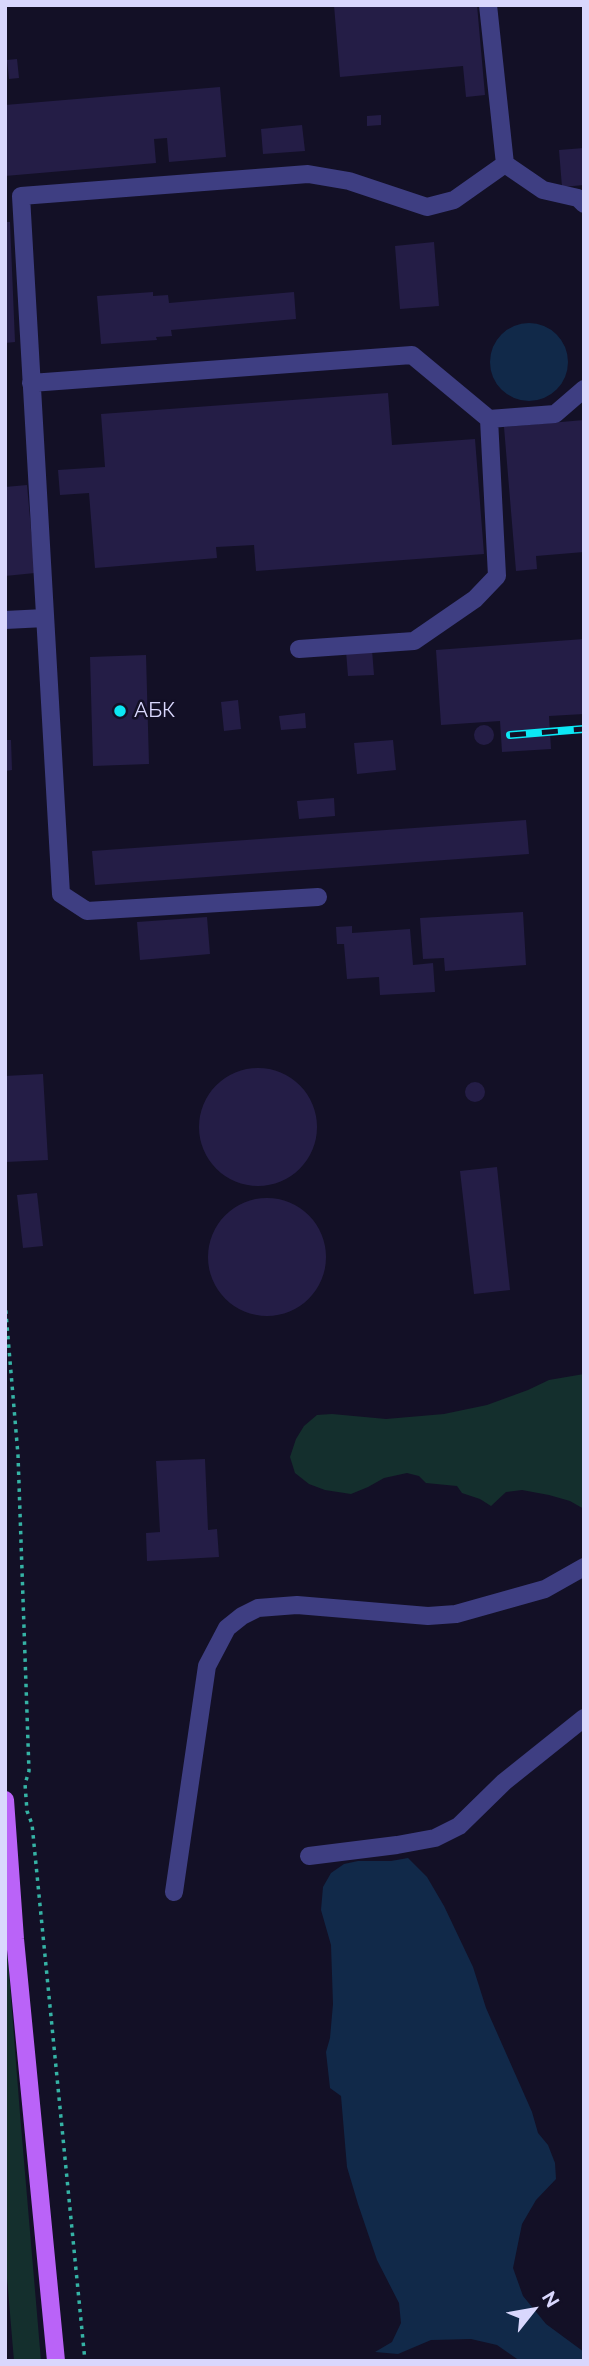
<!DOCTYPE html>
<meta charset="utf-8">
<style>
body{margin:0}
#map{position:relative;width:589px;height:2366px;overflow:hidden;background:#131026;font-family:Raleway,sans-serif}
canvas{display:block}
.frame{position:absolute;inset:0;border:7px solid #d9d7fd;pointer-events:none}
.north{position:absolute;left:498px;top:2275px;width:70px;height:70px;-webkit-text-stroke:5px #131026;paint-order:stroke;rotate:59deg;font-size:19px;font-weight:700;line-height:28px;text-align:center;color:#d9d7fd}
.north::after{content:'';display:block;margin:auto;width:24px;height:32px;background:#d9d7fd;clip-path:polygon(50% 0,100% 100%,50% 72%,0 100%)}
</style>
<div id="map">
<canvas width="589" height="2366"></canvas>
<div class="frame"></div>
<div class="north">N</div>
</div>
<script>
const ctx = document.querySelector('canvas').getContext('2d');
ctx.lineJoin = 'round';
function fillPath(path, color) {
  ctx.fillStyle = color;
  ctx.fill(path, 'evenodd');
}
function shape(rows) {
  const path = new Path2D();
  for (const r of rows) {
    if (r.length === 3) {
      path.moveTo(r[0] + r[2], r[1]);
      path.arc(r[0], r[1], r[2], 0, 2 * Math.PI);
      continue;
    }
    path.moveTo(r[0], r[1]);
    for (let i = 2; i < r.length; i += 2) path.lineTo(r[i], r[i + 1]);
  }
  return path;
}
function trace(path, color, width, dash) {
  ctx.strokeStyle = color;
  ctx.lineWidth = width;
  ctx.lineCap = dash ? 'butt' : 'round';
  ctx.setLineDash(dash || []);
  ctx.stroke(path);
}
function drawText(font, color, halo, rows, align = 'center') {
  ctx.font = font + ' Raleway,sans-serif';
  ctx.lineWidth = 5;
  ctx.setLineDash([]);
  ctx.textBaseline = 'middle';
  ctx.strokeStyle = halo;
  ctx.fillStyle = color;
  for (const [text, x, y, turn = 0] of rows) {
    ctx.save();
    ctx.translate(x, y);
    ctx.rotate((+turn || 0) * Math.PI / 180);
    ctx.textAlign = isNaN(turn) ? turn : align;
    if (halo) ctx.strokeText(text, 0, 0);
    ctx.fillText(text, 0, 0);
    ctx.restore();
  }
}
fillPath(shape([
 [584,1374,584,1509,570,1501,549,1495,522,1490,506,1492,491,1506,480,1499,462,1493,457,1486,426,1483,419,1476,407,1473,384,1478,368,1487,351,1494,325,1490,309,1484,295,1473,290,1457,296,1439,304,1426,317,1415,332,1414,386,1419,444,1414,487,1405,528,1390,549,1380],
 [5,1921,20,2114,41,2361,14,2361,5,2254]
]), '#142f2d');
fillPath(shape([
 [529,362,39],
 [408,1858,427,1877,444,1906,473,1967,486,2008,532,2112,538,2133,548,2145,555,2163,556,2179,536,2200,522,2224,513,2268,523,2296,546,2324,584,2352,584,2361,520,2361,497,2345,471,2339,431,2340,398,2354,375,2352,392,2342,401,2323,399,2303,377,2260,358,2204,347,2167,341,2096,330,2088,326,2052,330,2038,333,2004,331,1945,321,1910,323,1887,331,1873,344,1864,358,1861,391,1861]
]), '#112949');
fillPath(shape([
 [334,5,477,5,485,95,466,97,463,66,340,77],
 [17,59,19,78,9,79,7,60],
 [220,87,226,157,169,162,167,138,154,139,156,163,5,176,5,105],
 [381,115,381,125,367,126,367,116],
 [302,125,305,151,263,154,261,129],
 [584,148,584,185,562,187,559,150],
 [5,222,10,222,15,342,5,343],
 [434,242,439,306,400,309,395,246],
 [153,292,153,296,168,295,169,303,294,292,296,319,171,330,172,336,156,337,157,340,101,344,97,296],
 [388,393,392,445,475,439,484,554,256,571,254,545,216,547,217,558,95,568,89,493,60,495,58,470,105,467,101,414],
 [584,420,584,552,536,556,537,569,516,571,504,427],
 [27,485,35,573,5,576,5,487],
 [584,639,584,714,549,716,551,749,502,752,500,721,441,725,436,650],
 [372,650,374,675,348,676,346,651],
 [146,655,149,764,93,766,90,657],
 [238,700,241,729,224,731,221,702],
 [305,713,306,728,281,730,279,716],
 [484,735,10],
 [5,740,11,740,12,770,5,771],
 [393,740,396,770,357,774,354,743],
 [334,798,335,816,299,819,297,801],
 [526,820,529,854,95,885,92,851],
 [523,912,526,965,445,971,444,958,423,959,420,918],
 [207,917,210,954,140,960,137,922],
 [352,926,352,933,410,929,413,965,433,963,435,992,380,995,379,977,347,979,344,944,337,944,336,927],
 [258,1127,59],
 [43,1074,48,1160,6,1162,5,1076],
 [475,1092,10],
 [497,1167,510,1290,474,1294,460,1171],
 [37,1193,43,1246,23,1248,17,1195],
 [267,1257,59],
 [205,1459,208,1530,217,1529,219,1557,147,1561,146,1533,160,1532,156,1461]
]), '#241d46');
trace(shape([
 [5,1302,18,1455,29,1771,25,1784,27,1811,32,1824,85,2361]
]), '#35b3a5', 3.5, [3.5, 5]);
trace(shape([
 [505,164,543,190,578,198,584,204],
 [31,383,412,355,489,419],
 [5,620,45,618],
 [299,649,414,641,475,599,497,576,489,419,555,414,584,389],
 [318,897,87,911,61,894,21,196,308,174,349,181,427,207,454,200,505,164,488,5],
 [309,1856,397,1845,435,1838,459,1826,504,1782,584,1718],
 [174,1892,207,1666,227,1628,242,1616,258,1608,297,1605,428,1616,456,1614,545,1589,584,1567]
]), '#3e3e82', 18);
trace(shape([
 [5,1800,15,1939,56,2361]
]), '#ba63f8', 18);
const rail = shape([
 [510,735,584,729]
]);
trace(rail, '#0ce7f4', 8);
trace(rail, '#131026', 5, [16]);
for (const [x, y, r, color] of [
 [120,711,7,"#0ce7f4"]
]) {
  const dot = new Path2D();
  dot.arc(x, y, r, 0, 2 * Math.PI);
  ctx.fillStyle = color;
  ctx.fill(dot);
  trace(dot, '#131026', 2.5);
}
drawText('21px', '#d9d7fd', '#131026', [
 ["АБК",134,711]
], 'left');
</script>
